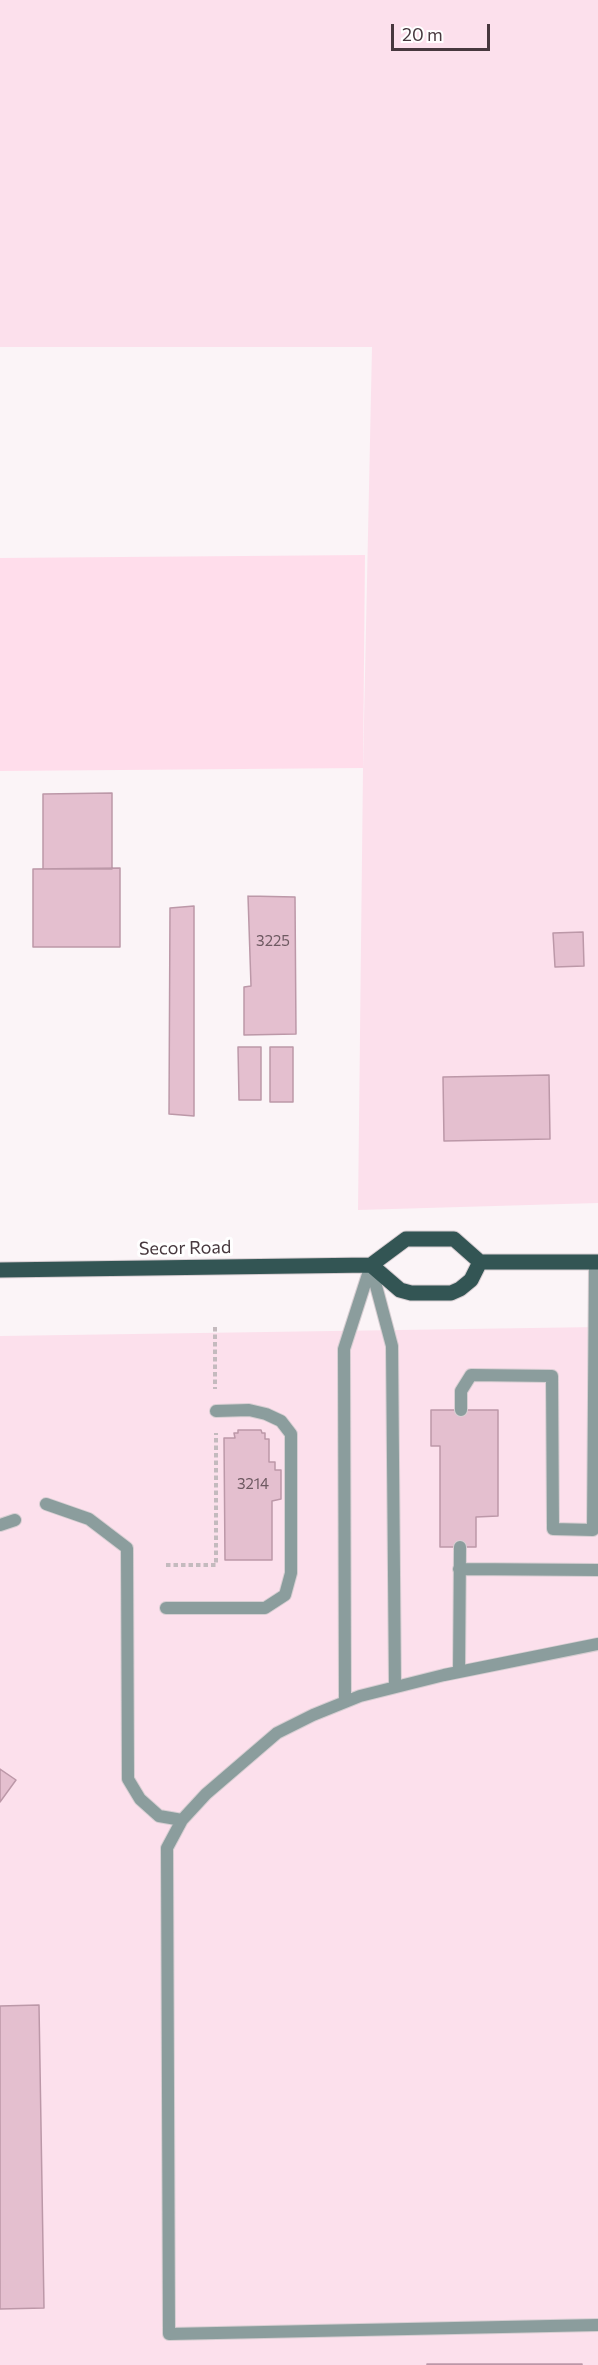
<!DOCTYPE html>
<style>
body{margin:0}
#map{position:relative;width:598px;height:2365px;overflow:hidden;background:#fbf4f7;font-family:Commissioner,sans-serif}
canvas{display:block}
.scale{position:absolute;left:391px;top:24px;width:99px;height:27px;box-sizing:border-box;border:3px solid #47383e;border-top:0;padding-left:8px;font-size:18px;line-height:21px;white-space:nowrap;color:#47383e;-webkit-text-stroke:4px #fff;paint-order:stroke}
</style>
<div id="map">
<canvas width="598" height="2365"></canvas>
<div class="scale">20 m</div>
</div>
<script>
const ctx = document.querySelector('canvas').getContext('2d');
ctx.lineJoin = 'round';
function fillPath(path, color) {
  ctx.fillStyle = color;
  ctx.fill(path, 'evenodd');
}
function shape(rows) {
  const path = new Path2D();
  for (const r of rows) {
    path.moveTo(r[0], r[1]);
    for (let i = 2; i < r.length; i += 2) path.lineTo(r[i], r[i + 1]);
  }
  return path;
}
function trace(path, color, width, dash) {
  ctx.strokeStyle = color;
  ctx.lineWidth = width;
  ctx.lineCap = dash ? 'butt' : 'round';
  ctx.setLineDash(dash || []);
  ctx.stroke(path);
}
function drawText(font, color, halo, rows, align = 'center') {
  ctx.font = font + ' Commissioner,sans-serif';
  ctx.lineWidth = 6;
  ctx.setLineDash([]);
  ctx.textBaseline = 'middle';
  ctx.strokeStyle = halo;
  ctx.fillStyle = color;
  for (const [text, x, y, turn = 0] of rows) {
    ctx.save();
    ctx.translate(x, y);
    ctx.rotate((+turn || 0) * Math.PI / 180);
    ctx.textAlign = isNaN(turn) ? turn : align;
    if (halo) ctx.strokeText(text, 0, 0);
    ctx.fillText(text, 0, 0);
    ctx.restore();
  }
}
fillPath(shape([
 [0,0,598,0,598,1203,358,1210,363,768,372,347,0,347],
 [598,1327,598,2365,0,2365,0,1336]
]), '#fce0ec');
fillPath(shape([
 [365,555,363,768,0,771,0,558]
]), '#ffddeb');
const building = shape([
 [112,793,112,869,43,869,43,794,112,793],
 [120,868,120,947,33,947,33,869,120,868],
 [248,896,295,897,296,1034,244,1035,244,987,251,986,248,896],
 [194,906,194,1116,169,1114,170,908,194,906],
 [583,932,584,966,555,967,553,933,583,932],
 [238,1047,261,1047,261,1100,239,1100,238,1047],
 [270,1047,293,1047,293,1102,270,1102,270,1047],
 [549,1075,550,1139,444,1141,443,1077,549,1075],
 [431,1410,498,1410,498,1516,476,1517,476,1547,440,1547,440,1446,431,1446,431,1410],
 [238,1430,261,1430,262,1433,265,1433,265,1439,269,1439,269,1462,275,1462,275,1470,281,1470,281,1499,272,1501,272,1560,225,1560,224,1438,235,1438,234,1433,238,1433,238,1430],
 [0,1769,16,1780,0,1802,0,1769],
 [39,2005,44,2308,0,2309,0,2006,39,2005],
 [427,2364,582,2364,582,2365,427,2365,427,2364]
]);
fillPath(building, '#e4bfcf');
trace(building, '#bc98a8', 1.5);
const lane = shape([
 [371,1267,392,1346,395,1687],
 [461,1410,461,1391,471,1375,552,1376,553,1529,593,1530,595,1262],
 [46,1504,89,1519,127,1548,128,1779,140,1799,159,1816,182,1820],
 [0,1525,15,1520],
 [459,1569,598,1570],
 [166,1608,265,1608,285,1595,291,1573,291,1434,281,1421,266,1414,249,1410,216,1411],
 [598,1644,444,1675,360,1696,313,1715,277,1733,206,1794,182,1820,167,1848,169,2334,598,2325],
 [459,1672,460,1547],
 [345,1702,344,1349,371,1265]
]);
const primary = shape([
 [371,1265,400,1290,411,1293,451,1293,460,1289,471,1280,480,1262],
 [0,1270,371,1265,406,1239,454,1239,480,1262,598,1262]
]);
trace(lane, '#d7ced2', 14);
trace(primary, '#d7ced2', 17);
trace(shape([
 [215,1327,215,1389],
 [166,1565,216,1565,216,1433]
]), '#c4babe', 4, [4.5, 3]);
trace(lane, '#8b9d9d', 12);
trace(primary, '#335554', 15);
drawText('15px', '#6e5a62', null, [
 ["3225",273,941],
 ["3214",253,1484]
]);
drawText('18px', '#47383e', '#fff', [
 ["Secor Road",185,1248,-1]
]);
</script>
